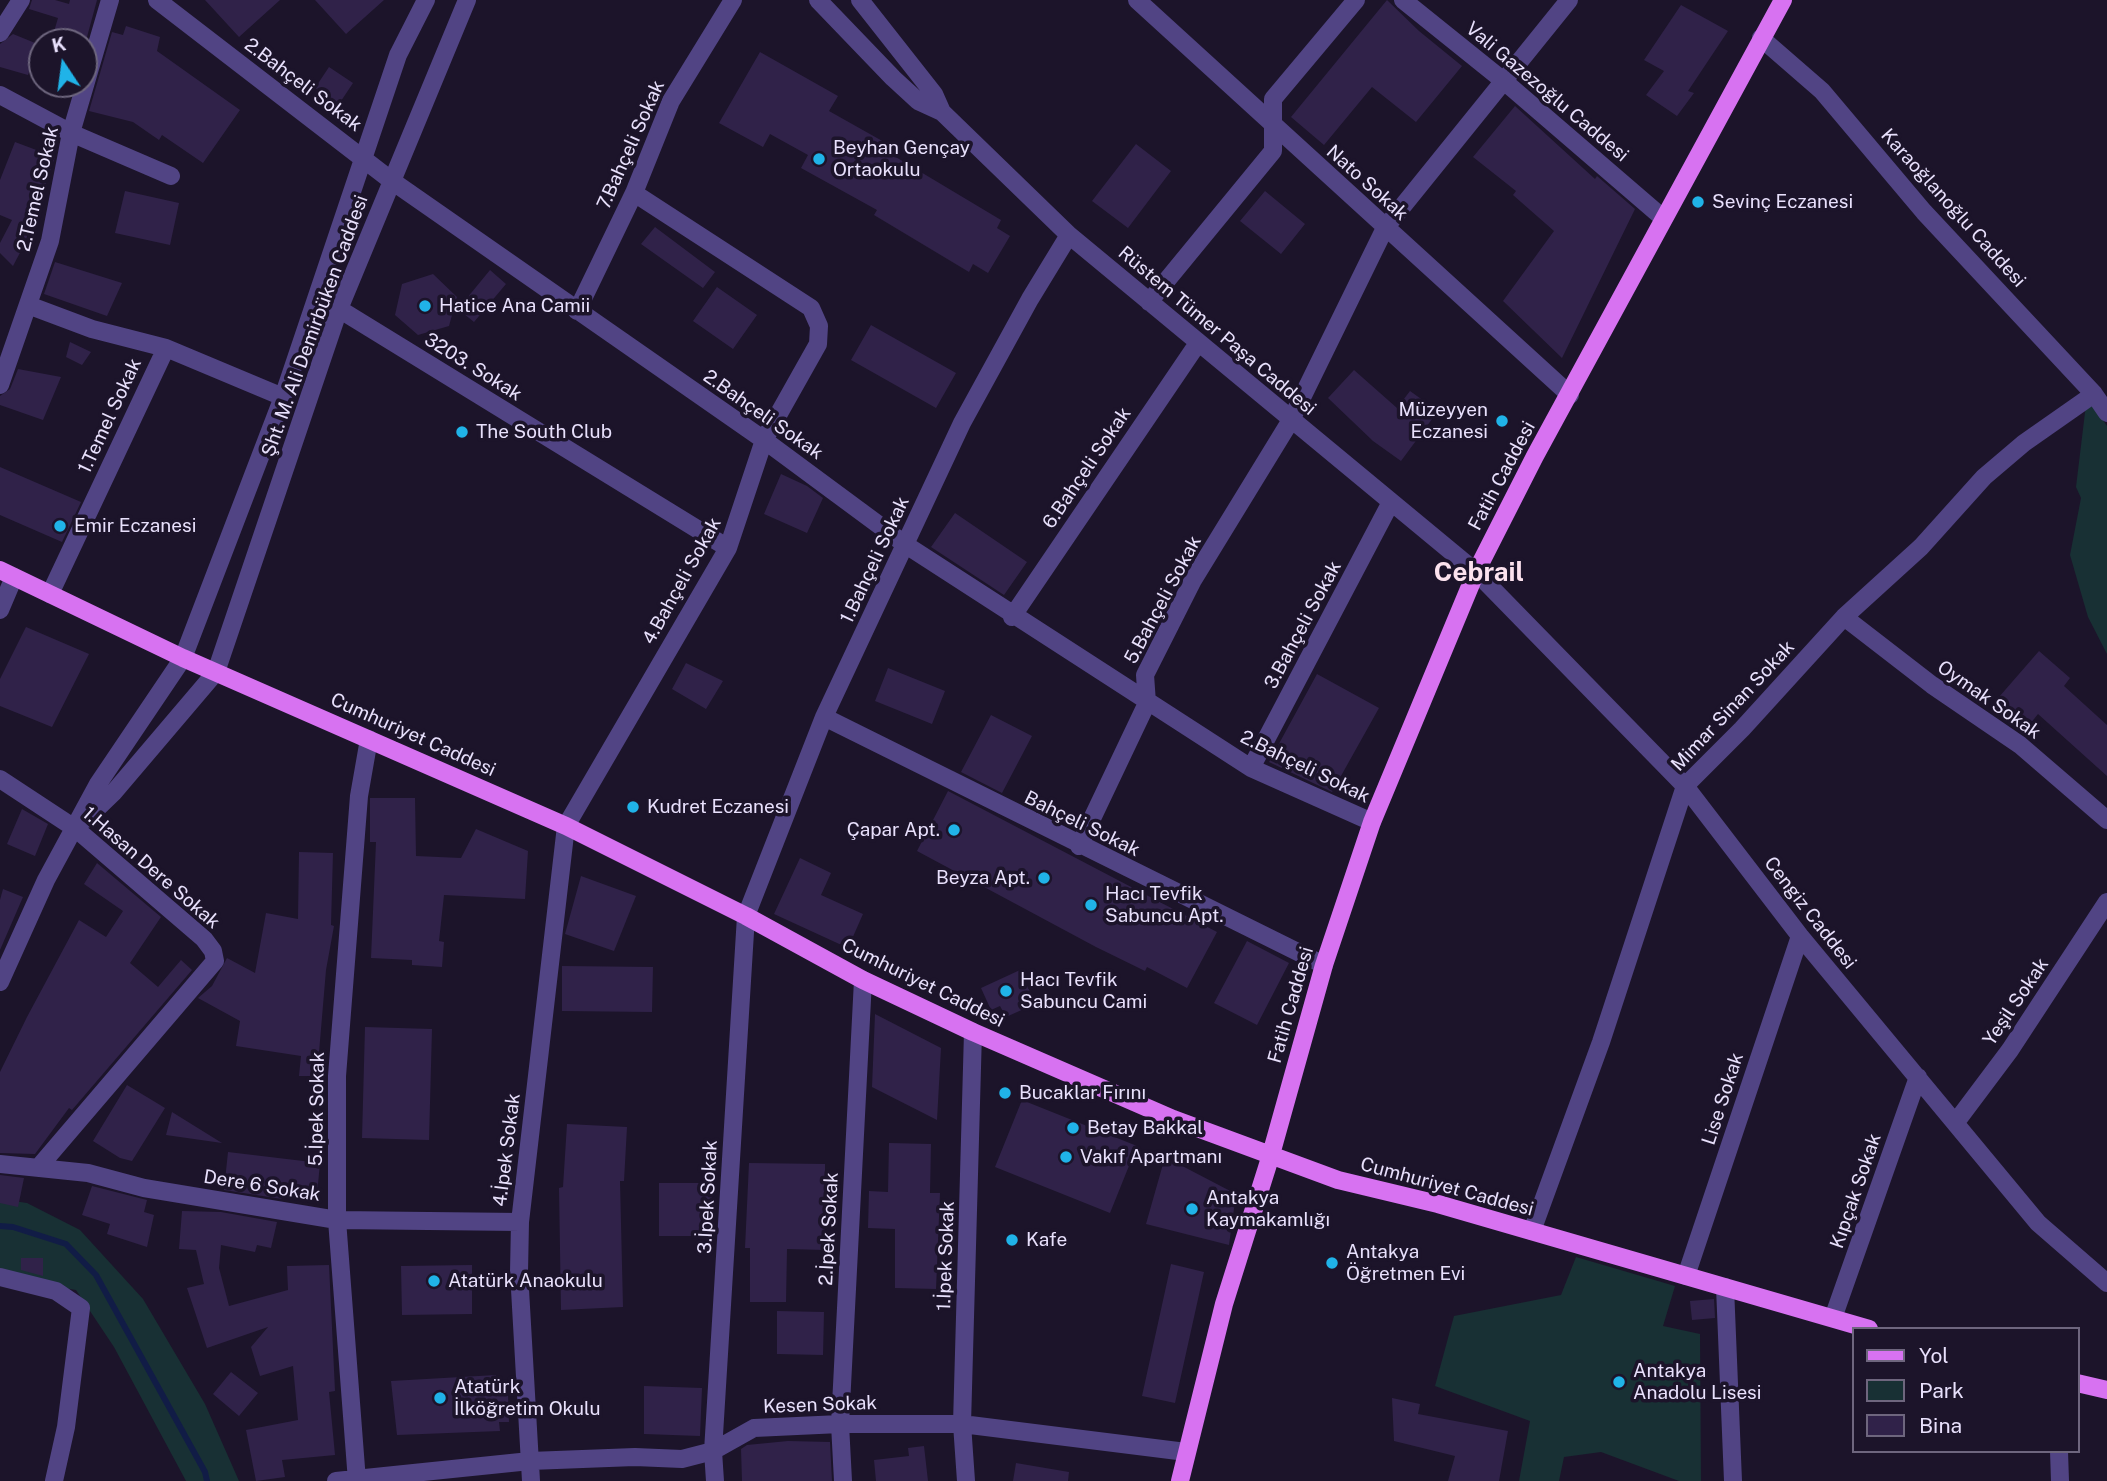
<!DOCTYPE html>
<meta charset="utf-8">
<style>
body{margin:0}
#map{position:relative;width:2107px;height:1481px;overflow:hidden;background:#1c142a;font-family:"Public Sans",sans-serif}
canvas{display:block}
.legend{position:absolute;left:1852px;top:1327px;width:228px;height:126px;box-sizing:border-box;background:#1c142a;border:2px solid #6e667e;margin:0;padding:9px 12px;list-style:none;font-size:21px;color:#e8e0fc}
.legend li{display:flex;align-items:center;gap:14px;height:35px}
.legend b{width:35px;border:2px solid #6e667e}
.north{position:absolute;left:28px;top:28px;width:70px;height:70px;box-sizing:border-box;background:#1c142a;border:2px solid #6e667e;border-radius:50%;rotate:347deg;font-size:19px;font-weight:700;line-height:28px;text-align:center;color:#e8e0fc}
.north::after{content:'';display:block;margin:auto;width:24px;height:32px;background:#20b3e8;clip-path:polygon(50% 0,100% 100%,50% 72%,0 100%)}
</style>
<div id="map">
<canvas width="2107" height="1481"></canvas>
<ul class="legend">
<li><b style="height:9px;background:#d772f1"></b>Yol</li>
<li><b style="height:19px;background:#183034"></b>Park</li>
<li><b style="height:19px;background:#302249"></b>Bina</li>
</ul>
<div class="north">K</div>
</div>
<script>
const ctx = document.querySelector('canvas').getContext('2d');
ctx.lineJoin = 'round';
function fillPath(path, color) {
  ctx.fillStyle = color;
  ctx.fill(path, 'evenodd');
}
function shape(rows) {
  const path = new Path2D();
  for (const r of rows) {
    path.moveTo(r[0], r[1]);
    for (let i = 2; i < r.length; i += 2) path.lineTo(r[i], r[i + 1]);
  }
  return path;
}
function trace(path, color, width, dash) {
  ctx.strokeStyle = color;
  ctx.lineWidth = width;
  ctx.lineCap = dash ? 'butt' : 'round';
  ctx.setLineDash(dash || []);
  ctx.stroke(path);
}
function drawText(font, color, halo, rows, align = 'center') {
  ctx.font = font + ' "Public Sans",sans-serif';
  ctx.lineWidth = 7;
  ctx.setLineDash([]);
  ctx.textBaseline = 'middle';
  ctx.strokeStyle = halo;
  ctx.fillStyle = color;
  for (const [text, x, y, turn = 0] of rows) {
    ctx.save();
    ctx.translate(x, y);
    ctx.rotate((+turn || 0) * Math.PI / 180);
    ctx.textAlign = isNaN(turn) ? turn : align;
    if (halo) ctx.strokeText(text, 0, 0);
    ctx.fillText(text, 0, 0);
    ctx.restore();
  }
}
fillPath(shape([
 [2087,396,2107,426,2107,654,2088,617,2070,555,2081,498,2076,487],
 [0,1199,27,1203,80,1230,143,1299,205,1404,239,1481,186,1481,114,1347,76,1290,0,1277],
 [1576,1257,1675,1286,1663,1326,1700,1334,1701,1481,1679,1481,1601,1452,1564,1457,1559,1481,1519,1481,1530,1421,1435,1386,1454,1316,1561,1295]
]), '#183034');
trace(shape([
 [0,1226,13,1227,66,1244,96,1275,205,1472,207,1481]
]), '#111c46', 6);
fillPath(shape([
 [32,0,55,0,69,4,70,0,97,0,84,48,84,42,51,42,58,18,29,9],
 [205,0,280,0,239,37],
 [315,0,384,0,346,34],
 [1387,0,1419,31,1462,66,1416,122,1372,87,1324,145,1291,117],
 [1681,5,1728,31,1688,91,1694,93,1677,116,1646,95,1664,71,1644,60],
 [126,26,160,37,157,51,240,110,203,163,162,135,159,140,133,122,89,111,112,32,123,35],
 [13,34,40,45,28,75,0,67,0,44],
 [760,52,838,96,829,111,893,147,889,153,1001,220,997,228,1010,236,988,273,973,264,969,272,874,215,877,210,801,168,808,155,770,134,763,147,719,123],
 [329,67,353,83,339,104,315,88],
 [1515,106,1595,179,1597,176,1635,209,1562,358,1503,301,1554,231,1513,195,1516,191,1473,157],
 [15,142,55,157,24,245,13,266,0,253,0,243,12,220,0,215,0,180],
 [1136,144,1171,171,1128,228,1092,201],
 [125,191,179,203,170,245,115,233],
 [1265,191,1305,224,1281,254,1240,221],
 [655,227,715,272,703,288,641,244],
 [55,262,122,283,107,316,44,294],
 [490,270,506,284,474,322,458,309],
 [433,274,457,297,449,326,418,335,395,315,402,284],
 [717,287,757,315,733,349,693,321],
 [871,325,956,373,936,408,851,360],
 [70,342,91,352,82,365,66,357],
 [18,369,61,377,43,420,0,405,0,396,10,389],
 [1354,370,1397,408,1410,391,1438,411,1401,461,1373,441,1328,398],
 [0,467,81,502,62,542,0,515],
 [781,474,807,486,823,498,807,533,764,514],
 [955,513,1027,562,1004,595,931,547],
 [26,627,89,654,52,727,0,706,0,679],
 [2039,651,2070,678,2064,686,2107,725,2107,776,2038,714,2030,724,1999,697],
 [686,663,723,681,706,709,672,689],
 [888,668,945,691,932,724,875,701],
 [1317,674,1379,708,1332,792,1269,762],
 [991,715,1032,736,1002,793,961,772],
 [948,791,1217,932,1187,988,1147,967,1145,971,1096,947,917,851],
 [370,798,415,798,416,856,461,858,476,829,528,851,525,899,444,895,439,941,444,942,442,967,412,965,412,960,371,958,376,842,370,842],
 [22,809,48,824,35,856,7,844],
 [299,852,333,853,331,925,334,926,326,970,317,1076,299,1076,301,1056,236,1046,240,1021,198,998,212,986,227,958,255,973,266,913,298,919],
 [800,858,831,873,821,895,863,914,848,948,774,914],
 [97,863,161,917,130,963,158,987,181,960,192,970,72,1110,69,1108,35,1154,0,1153,0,1072,27,1017,79,920,106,937,123,911,84,884],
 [581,876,636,896,614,951,565,934],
 [3,889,23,897,0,950,0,900],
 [1247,941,1289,963,1257,1025,1214,1003],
 [562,966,653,967,652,1012,562,1011],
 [1020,970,1031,994,1021,998,1026,1008,1006,1017,1000,1006,991,1010,981,988],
 [875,1014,941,1048,937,1120,872,1087],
 [365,1027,432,1029,429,1140,362,1138],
 [127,1085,165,1108,132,1161,120,1158,93,1141],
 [1022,1100,1137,1146,1110,1213,995,1167],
 [172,1112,222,1143,166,1135],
 [567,1124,627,1127,624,1181,620,1181,623,1307,561,1310,559,1188,563,1187],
 [889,1143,931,1144,930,1193,940,1193,936,1289,895,1288,895,1229,868,1228,869,1191,888,1192],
 [228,1152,320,1163,317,1195,283,1191,282,1199,224,1190],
 [1165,1157,1236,1194,1229,1245,1146,1224],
 [749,1163,825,1164,825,1250,787,1249,786,1302,750,1302,750,1248,745,1248],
 [0,1175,24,1178,18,1207,0,1203],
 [659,1183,712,1183,712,1236,659,1236],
 [92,1186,147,1200,144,1212,154,1215,147,1247,107,1234,110,1224,82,1215],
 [182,1211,221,1212,277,1222,271,1248,257,1245,255,1252,221,1245,219,1268,229,1306,288,1290,287,1266,329,1265,335,1391,329,1392,335,1455,282,1460,285,1477,256,1481,246,1430,298,1420,293,1366,260,1376,251,1347,268,1327,207,1348,187,1288,204,1284,196,1250,179,1249],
 [21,1258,43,1258,43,1276,21,1270],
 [1171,1264,1204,1272,1175,1403,1142,1396],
 [472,1265,472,1314,402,1315,401,1266],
 [1714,1299,1715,1318,1692,1320,1690,1301],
 [777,1311,824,1312,823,1355,777,1354],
 [231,1372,258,1393,239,1416,213,1394],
 [496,1375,499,1395,508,1394,509,1422,499,1422,500,1431,397,1435,391,1381],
 [644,1386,702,1388,700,1436,644,1434],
 [1392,1398,1420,1404,1418,1414,1508,1431,1499,1481,1448,1481,1455,1456,1394,1441],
 [788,1441,830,1442,832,1481,742,1481,741,1449,747,1445],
 [924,1446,928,1481,876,1481,874,1460,909,1456,908,1448],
 [1016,1463,1069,1472,1068,1481,1013,1481]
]), '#302249');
trace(shape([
 [157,0,392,181,764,440,906,545,1251,768,1372,822],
 [818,0,893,78,918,101,942,112,1069,235,1476,572,1685,786,1800,936,2038,1223,2107,1283],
 [860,0,934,94,942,112],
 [1137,0,1570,395],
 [1403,0,1505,82,1663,218],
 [0,33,21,0],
 [1761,38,1822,91,1924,212,2094,394,2107,413],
 [0,95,71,133,171,176],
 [1149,302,1273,151,1273,99,1356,0],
 [28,305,92,329,166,348,50,594],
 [339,309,728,548],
 [577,311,634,193,671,101,733,0],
 [166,348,283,397],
 [0,385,50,241,71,133,110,0],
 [0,610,14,577],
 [1012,617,1198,343],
 [1844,617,1932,685,2020,745,2107,820],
 [824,717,1324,965],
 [1251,768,1391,502],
 [0,779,76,829,204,939,213,951,215,961,38,1168],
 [86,819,114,792,216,672,339,309,467,0],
 [1079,846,1147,703,1145,675,1193,580,1291,420,1385,228,1569,0],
 [0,982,46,880,98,784,183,658,283,397,398,55,426,0],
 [1956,1122,2010,1050,2107,902],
 [0,1164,88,1173,144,1188,337,1220,520,1222],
 [1532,1231,1601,1042,1685,786,1742,729,1844,617,1921,547,1984,477,2024,443,2094,394],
 [1686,1276,1800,936],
 [0,1277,56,1291,81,1308,66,1427,54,1481],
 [1725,1287,1733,1481],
 [1833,1318,1918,1077],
 [2059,1451,2060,1481],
 [336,1481,530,1461,635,1457,682,1459,713,1451,754,1428,840,1424,962,1424,1186,1452],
 [357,1481,337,1220,337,1076,359,796,369,739],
 [531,1481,519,1272,520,1222,566,826,728,548,764,440,818,344,819,326,811,308,634,193],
 [715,1481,713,1451,746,916,824,717,962,423,1030,299,1069,235],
 [843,1481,840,1424,863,980],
 [966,1481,962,1424,973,1032]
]), '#514484', 18);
trace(shape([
 [0,570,183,658,566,826,746,916,863,980,973,1032,1173,1119,1338,1180,1438,1204,1869,1329],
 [2077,1383,2107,1390],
 [1180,1481,1224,1304,1270,1158,1324,965,1372,822,1476,572,1535,456,1783,0]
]), '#d772f1', 18);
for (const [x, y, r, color] of [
 [819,159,7,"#20b3e8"],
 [1698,202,7,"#20b3e8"],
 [425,306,7,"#20b3e8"],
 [1502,421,7,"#20b3e8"],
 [462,432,7,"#20b3e8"],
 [60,526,7,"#20b3e8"],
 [633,807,7,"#20b3e8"],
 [954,830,7,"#20b3e8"],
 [1044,878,7,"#20b3e8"],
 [1091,905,7,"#20b3e8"],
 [1006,991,7,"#20b3e8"],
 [1005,1093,7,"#20b3e8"],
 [1073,1128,7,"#20b3e8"],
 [1066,1157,7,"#20b3e8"],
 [1192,1209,7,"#20b3e8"],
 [1012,1240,7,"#20b3e8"],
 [1332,1263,7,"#20b3e8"],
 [434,1281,7,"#20b3e8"],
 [1619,1382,7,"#20b3e8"],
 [440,1398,7,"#20b3e8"]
]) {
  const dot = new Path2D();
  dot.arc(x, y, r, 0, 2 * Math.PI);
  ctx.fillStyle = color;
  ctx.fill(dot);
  trace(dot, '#1c142a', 2.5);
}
drawText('19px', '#e8e0fc', '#1c142a', [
 ["2.Bahçeli Sokak",303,85,37],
 ["Vali Gazezoğlu Caddesi",1547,92,40],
 ["7.Bahçeli Sokak",631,145,-66],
 ["Nato Sokak",1367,183,42],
 ["2.Temel Sokak",38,189,-77],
 ["Karaoğlanoğlu Caddesi",1953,208,48],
 ["Şht. M. Ali Demirbüken Caddesi",315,326,-70],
 ["Rüstem Tümer Paşa Caddesi",1217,331,40],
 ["3203. Sokak",473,367,32],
 ["2.Bahçeli Sokak",763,415,35],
 ["1.Temel Sokak",110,416,-65],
 ["6.Bahçeli Sokak",1087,468,-56],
 ["Fatih Caddesi",1502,476,-62],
 ["1.Bahçeli Sokak",875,560,-65],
 ["4.Bahçeli Sokak",682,581,-61],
 ["5.Bahçeli Sokak",1163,600,-62],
 ["3.Bahçeli Sokak",1303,625,-62],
 ["Oymak Sokak",1989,700,35],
 ["Mimar Sinan Sokak",1733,706,-47],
 ["Cumhuriyet Caddesi",413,735,24],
 ["2.Bahçeli Sokak",1305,767,26],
 ["Bahçeli Sokak",1082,824,26],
 ["1.Hasan Dere Sokak",151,868,41],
 ["Cengiz Caddesi",1810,913,52],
 ["Cumhuriyet Caddesi",923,983,26],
 ["Yeşil Sokak",2016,1002,-56],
 ["Fatih Caddesi",1291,1005,-74],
 ["Lise Sokak",1723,1099,-72],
 ["5.İpek Sokak",317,1109,-89],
 ["4.İpek Sokak",507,1150,-83],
 ["Dere 6 Sokak",262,1186,9],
 ["Cumhuriyet Caddesi",1447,1187,15],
 ["Kıpçak Sokak",1856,1191,-71],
 ["3.İpek Sokak",708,1197,-87],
 ["2.İpek Sokak",829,1229,-87],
 ["1.İpek Sokak",946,1256,-88],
 ["Kesen Sokak",820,1405,-2]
]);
drawText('19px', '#e8e0fc', '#1c142a', [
 ["Beyhan Gençay",833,148],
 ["Ortaokulu",833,170],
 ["Sevinç Eczanesi",1712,202],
 ["Hatice Ana Camii",439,306],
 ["Müzeyyen",1488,410,"right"],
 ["Eczanesi",1488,432,"right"],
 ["The South Club",476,432],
 ["Emir Eczanesi",74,526],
 ["Kudret Eczanesi",647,807],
 ["Çapar Apt.",940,830,"right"],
 ["Beyza Apt.",1030,878,"right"],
 ["Hacı Tevfik",1105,894],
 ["Sabuncu Apt.",1105,916],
 ["Hacı Tevfik",1020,980],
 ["Sabuncu Cami",1020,1002],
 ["Bucaklar Fırını",1019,1093],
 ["Betay Bakkal",1087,1128],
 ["Vakıf Apartmanı",1080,1157],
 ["Antakya",1206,1198],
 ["Kaymakamlığı",1206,1220],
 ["Kafe",1026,1240],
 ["Antakya",1346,1252],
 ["Öğretmen Evi",1346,1274],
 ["Atatürk Anaokulu",448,1281],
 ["Antakya",1633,1371],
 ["Anadolu Lisesi",1633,1393],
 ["Atatürk",454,1387],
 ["İlköğretim Okulu",454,1409]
], 'left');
drawText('bold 26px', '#fce2ee', '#1c142a', [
 ["Cebrail",1479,573]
]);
</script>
